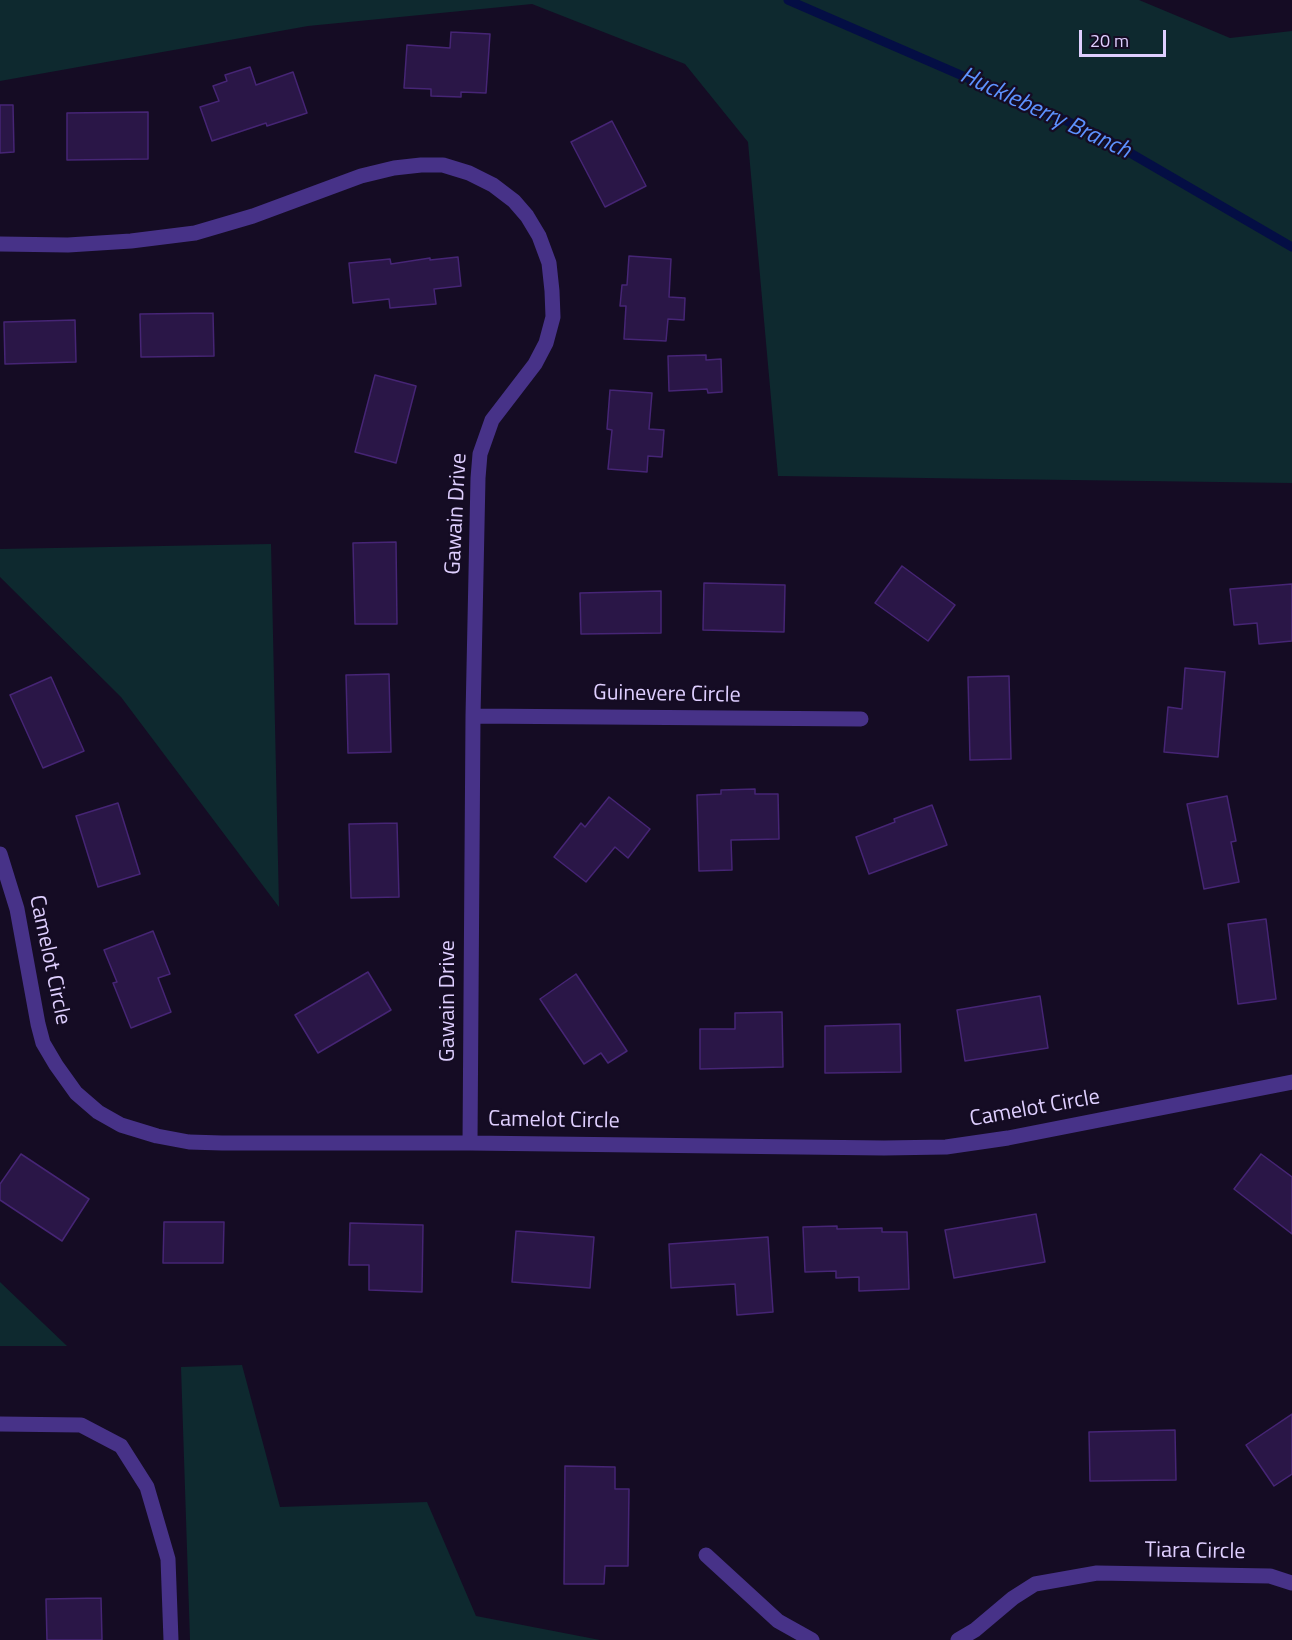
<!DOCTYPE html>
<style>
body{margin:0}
#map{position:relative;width:1292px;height:1640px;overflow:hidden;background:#150c24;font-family:"Titillium Web",sans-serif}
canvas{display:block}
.scale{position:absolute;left:1079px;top:30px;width:87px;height:27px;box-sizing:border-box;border:3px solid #dfcfff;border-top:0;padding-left:8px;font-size:18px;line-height:21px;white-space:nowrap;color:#dfcfff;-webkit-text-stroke:4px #150c24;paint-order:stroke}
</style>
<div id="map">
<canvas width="1292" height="1640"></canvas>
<div class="scale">20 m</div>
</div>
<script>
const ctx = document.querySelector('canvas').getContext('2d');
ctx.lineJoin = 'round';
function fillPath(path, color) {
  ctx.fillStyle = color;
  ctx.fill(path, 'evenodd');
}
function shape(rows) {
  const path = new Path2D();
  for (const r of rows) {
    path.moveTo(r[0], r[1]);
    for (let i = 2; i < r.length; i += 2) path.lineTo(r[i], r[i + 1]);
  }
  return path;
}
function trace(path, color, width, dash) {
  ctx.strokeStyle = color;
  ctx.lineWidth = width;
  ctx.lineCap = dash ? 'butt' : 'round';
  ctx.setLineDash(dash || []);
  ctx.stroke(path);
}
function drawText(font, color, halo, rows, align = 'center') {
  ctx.font = font + ' "Titillium Web",sans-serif';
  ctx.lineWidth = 4.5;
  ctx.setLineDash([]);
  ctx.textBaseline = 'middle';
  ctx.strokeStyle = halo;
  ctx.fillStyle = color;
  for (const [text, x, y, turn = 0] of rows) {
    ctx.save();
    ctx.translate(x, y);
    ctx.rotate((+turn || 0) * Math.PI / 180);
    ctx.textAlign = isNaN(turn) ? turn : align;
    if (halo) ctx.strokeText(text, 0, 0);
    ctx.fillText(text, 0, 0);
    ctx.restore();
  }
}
fillPath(shape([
 [0,0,1139,0,1230,38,1292,31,1292,483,778,476,748,142,685,64,532,4,308,26,0,81],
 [271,544,279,907,121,697,0,577,0,549],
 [0,1282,67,1346,0,1346],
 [242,1365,280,1507,427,1502,476,1616,600,1640,190,1640,181,1367]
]), '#0e292f');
trace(shape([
 [788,0,1101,136,1292,247]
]), '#040e44', 9);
const building = shape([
 [451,32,490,34,486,93,461,92,461,97,431,96,431,89,404,88,407,45,450,48,451,32],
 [250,67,256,85,293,72,307,113,267,126,266,123,212,141,200,107,219,101,213,86,227,81,225,75,250,67],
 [0,105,13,105,14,152,0,153,0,105],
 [148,112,148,159,67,160,67,113,148,112],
 [612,121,646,186,605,207,571,142,612,121],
 [629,256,671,259,669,297,685,298,684,320,668,319,666,341,624,339,626,306,620,306,622,285,627,285,629,256],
 [458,257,461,286,434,289,436,304,390,308,389,299,353,303,349,263,390,259,391,264,430,258,430,260,458,257],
 [213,313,214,356,141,357,140,314,213,313],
 [75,320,76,362,5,364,4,322,75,320],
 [706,355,706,360,721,359,722,392,708,393,707,389,669,391,668,356,706,355],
 [375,375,416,386,396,463,355,452,375,375],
 [610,390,652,393,649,429,664,430,662,457,648,456,647,472,608,469,612,430,607,429,610,390],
 [396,542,397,624,355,624,353,543,396,542],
 [902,566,955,605,928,641,875,603,902,566],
 [704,583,785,585,784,632,703,630,704,583],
 [1292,584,1292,641,1259,644,1257,623,1234,625,1230,589,1292,584],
 [661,591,661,633,581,634,580,593,661,591],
 [1185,668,1225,672,1218,757,1164,752,1168,707,1182,709,1185,668],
 [389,674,391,752,348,753,346,675,389,674],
 [1009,676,1011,759,970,760,968,677,1009,676],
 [51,677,84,751,43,768,10,695,51,677],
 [755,789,755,794,778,794,779,839,731,840,732,870,699,871,697,795,721,794,721,790,755,789],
 [1227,796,1236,841,1231,842,1239,882,1204,889,1187,804,1227,796],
 [609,797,650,829,628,858,615,847,586,882,554,857,581,823,585,827,609,797],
 [118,803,140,874,98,887,76,816,118,803],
 [932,805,947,845,869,874,856,837,895,822,894,819,932,805],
 [397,823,399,897,351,898,349,824,397,823],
 [1266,919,1276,999,1238,1004,1228,924,1266,919],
 [153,931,170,974,158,978,171,1012,131,1028,113,983,117,982,104,950,153,931],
 [368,972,391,1010,318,1053,295,1015,368,972],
 [576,974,627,1051,608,1063,601,1053,584,1064,540,999,576,974],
 [1040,996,1048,1048,965,1061,957,1010,1040,996],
 [782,1012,783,1067,700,1069,700,1029,735,1029,735,1013,782,1012],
 [900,1024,901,1072,825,1073,825,1026,900,1024],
 [21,1154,89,1199,62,1241,0,1200,0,1184,21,1154],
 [1261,1154,1292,1177,1292,1234,1234,1189,1261,1154],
 [1036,1214,1045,1262,954,1278,945,1230,1036,1214],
 [164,1222,224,1222,223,1263,163,1263,164,1222],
 [350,1223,423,1225,422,1292,369,1290,369,1265,349,1265,350,1223],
 [837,1226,837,1229,882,1228,882,1232,907,1232,909,1289,859,1291,859,1277,836,1278,836,1271,805,1272,803,1227,837,1226],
 [516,1231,594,1237,590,1288,512,1282,516,1231],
 [768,1237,773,1312,737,1315,735,1284,671,1288,669,1244,768,1237],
 [1292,1414,1292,1474,1274,1486,1246,1445,1292,1414],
 [1175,1430,1176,1480,1090,1481,1089,1432,1175,1430],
 [565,1466,615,1467,615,1489,629,1489,628,1566,605,1566,604,1584,564,1584,565,1466],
 [101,1598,102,1640,47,1640,46,1599,101,1598]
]);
fillPath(building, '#2a1647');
trace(building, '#462575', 1.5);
trace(shape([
 [0,244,68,245,131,241,195,233,253,216,361,176,394,168,421,165,443,165,469,173,493,185,514,201,527,216,539,236,549,263,552,291,553,317,546,343,535,364,492,420,480,454,478,478,473,716,470,1143],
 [473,716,861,719],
 [0,854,17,909,38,1024,43,1043,56,1065,76,1093,98,1112,121,1125,157,1136,189,1142,222,1143,470,1143,884,1148,946,1147,1008,1138,1292,1082],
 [0,1424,81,1425,121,1446,147,1487,168,1559,171,1640],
 [706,1555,778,1621,812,1640],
 [958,1640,975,1630,1013,1598,1035,1584,1097,1573,1270,1576,1292,1583]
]), '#473288', 15);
drawText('22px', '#dfcfff', '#150c24', [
 ["Gawain Drive",457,514,-87],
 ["Guinevere Circle",667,695,1],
 ["Camelot Circle",49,960,78],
 ["Gawain Drive",449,1001,-90],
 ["Camelot Circle",1035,1109,-10],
 ["Camelot Circle",554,1121,1],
 ["Tiara Circle",1195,1552,1]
]);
drawText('italic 24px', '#5d92ff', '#150c24', [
 ["Huckleberry Branch",1045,114,25]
]);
</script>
